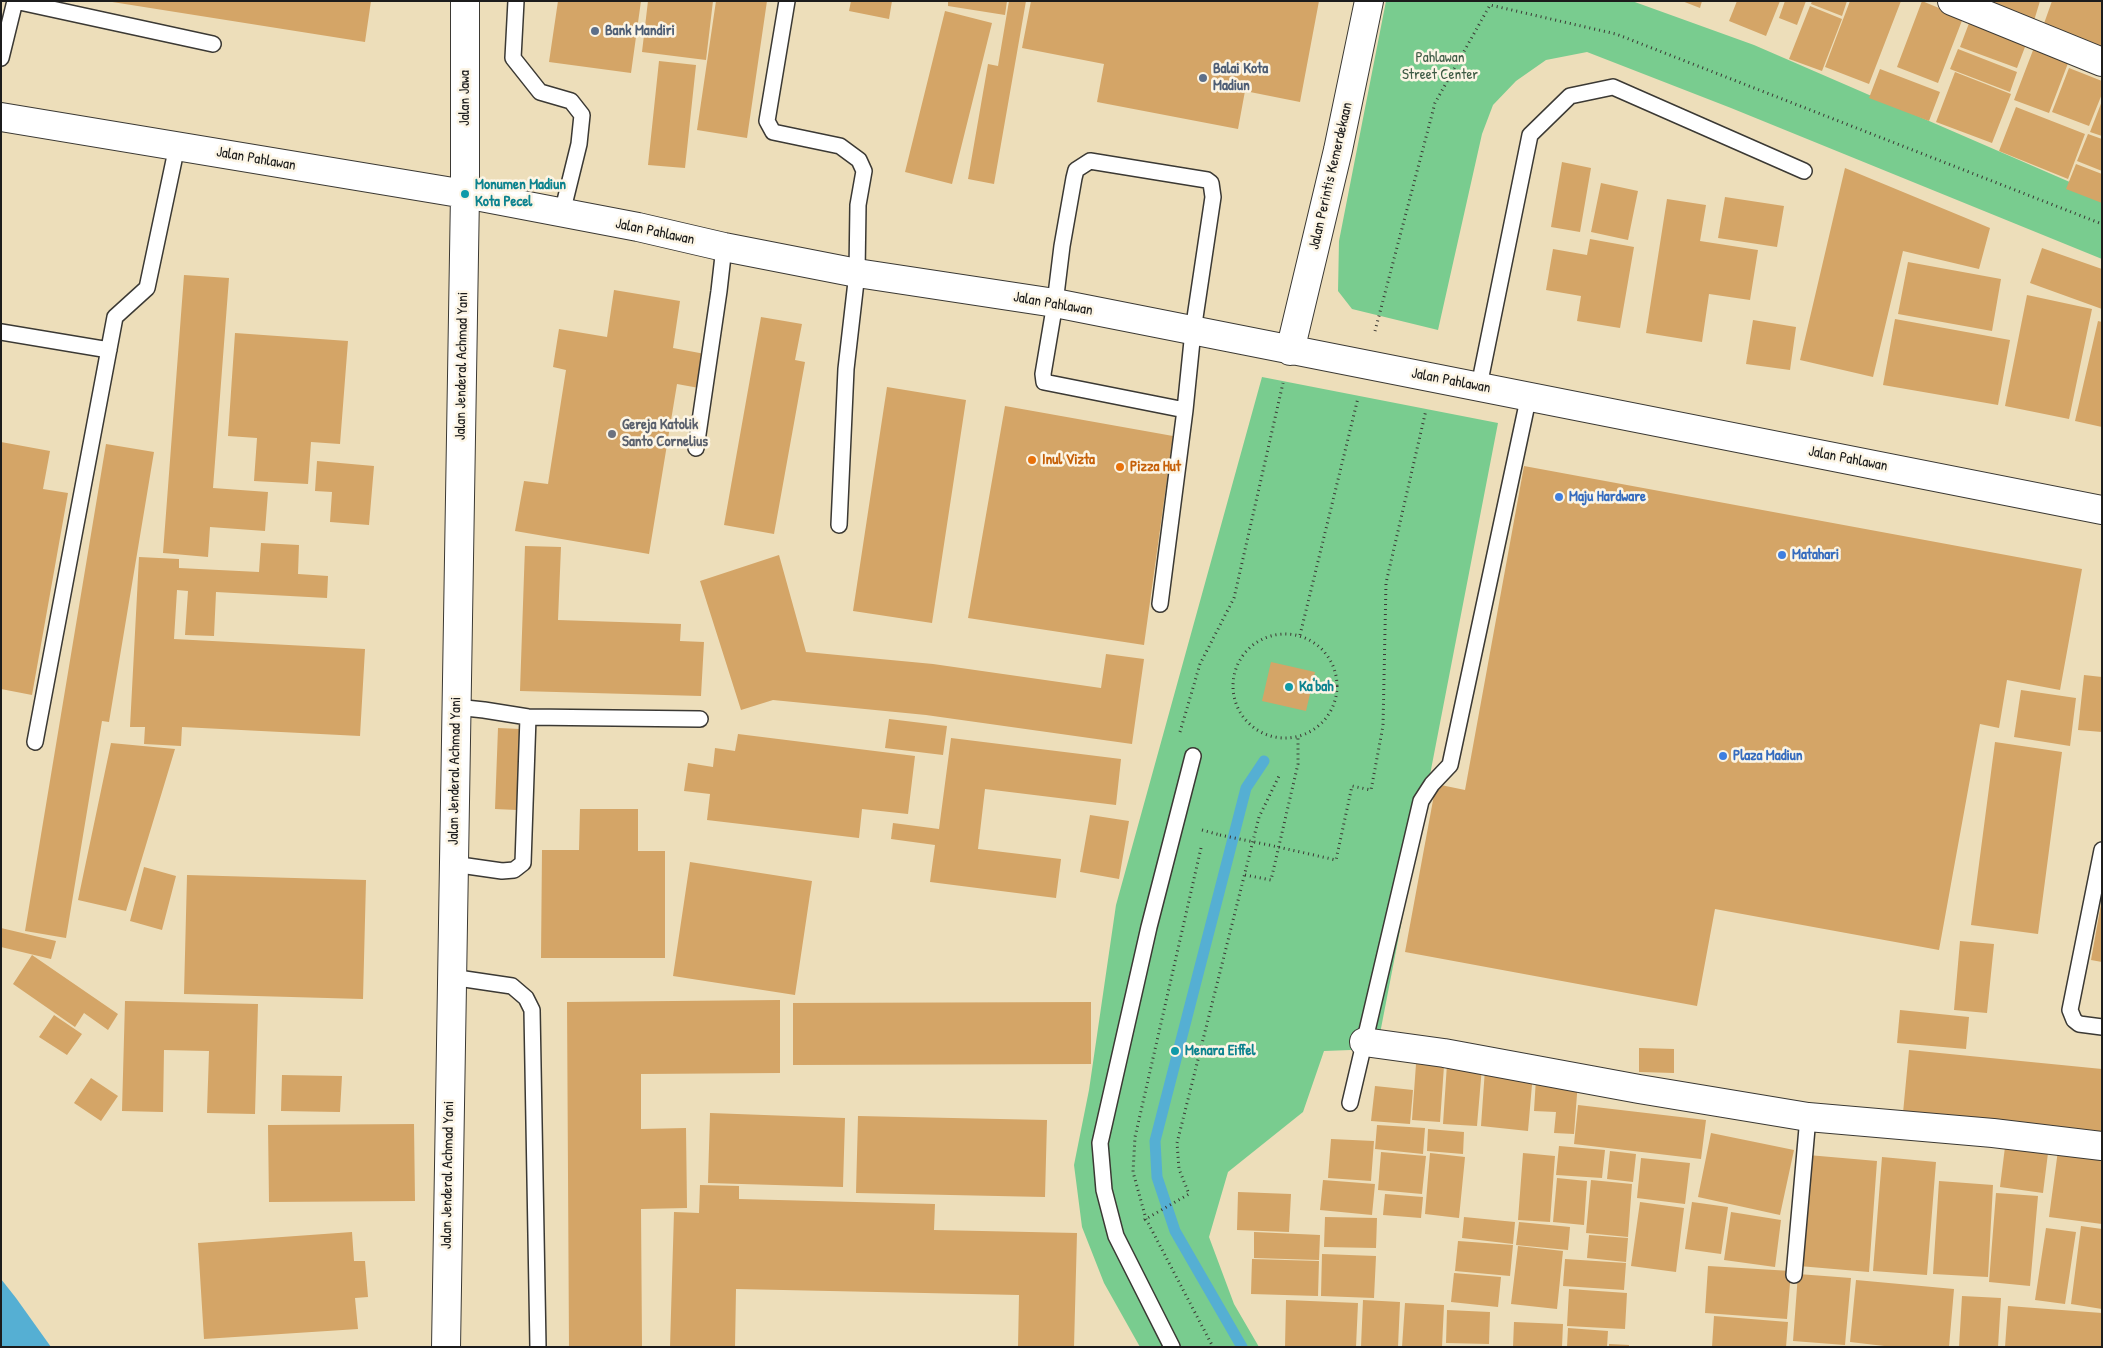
<!DOCTYPE html>
<style>
body{margin:0}
#map{position:relative;width:2103px;height:1348px;overflow:hidden;background:#eddeba;font-family:"Patrick Hand",sans-serif}
canvas{display:block}
.frame{position:absolute;inset:0;border:2px solid #1c1c1c;pointer-events:none}
</style>
<div id="map">
<canvas width="2103" height="1348"></canvas>
<div class="frame"></div>
</div>
<script>
const ctx = document.querySelector('canvas').getContext('2d');
ctx.lineJoin = 'round';
function fillPath(path, color) {
  ctx.fillStyle = color;
  ctx.fill(path, 'evenodd');
}
function shape(rows) {
  const path = new Path2D();
  for (const r of rows) {
    if (r.length === 3) {
      path.moveTo(r[0] + r[2], r[1]);
      path.arc(r[0], r[1], r[2], 0, 2 * Math.PI);
      continue;
    }
    path.moveTo(r[0], r[1]);
    for (let i = 2; i < r.length; i += 2) path.lineTo(r[i], r[i + 1]);
  }
  return path;
}
function trace(path, color, width, dash) {
  ctx.strokeStyle = color;
  ctx.lineWidth = width;
  ctx.lineCap = dash ? 'butt' : 'round';
  ctx.setLineDash(dash || []);
  ctx.stroke(path);
}
function drawText(font, color, halo, rows, align = 'center') {
  ctx.font = font + ' "Patrick Hand",sans-serif';
  ctx.lineWidth = 5;
  ctx.setLineDash([]);
  ctx.textBaseline = 'middle';
  ctx.strokeStyle = halo;
  ctx.fillStyle = color;
  for (const [text, x, y, turn = 0] of rows) {
    ctx.save();
    ctx.translate(x, y);
    ctx.rotate((+turn || 0) * Math.PI / 180);
    ctx.textAlign = isNaN(turn) ? turn : align;
    if (halo) ctx.strokeText(text, 0, 0);
    ctx.fillText(text, 0, 0);
    ctx.restore();
  }
}
fillPath(shape([
 [1386,1,1632,1,1754,45,2102,196,2102,259,1731,108,1587,52,1546,60,1516,81,1493,105,1482,134,1438,330,1352,309,1338,291,1339,241],
 [1262,377,1498,423,1377,1049,1324,1051,1303,1112,1228,1172,1209,1237,1234,1304,1259,1347,1140,1347,1104,1283,1082,1227,1074,1165,1089,1090,1116,905]
]), '#79cc8f');
fillPath(shape([
 [1,1279,16,1298,51,1347,1,1347]
]), '#55afd3');
trace(shape([
 [1242,1347,1175,1231,1157,1177,1155,1141,1246,788,1264,761]
]), '#55afd3', 11);
fillPath(shape([
 [106,1,371,1,365,42],
 [558,1,641,1,631,73,549,62],
 [648,1,713,1,706,60,642,52],
 [716,1,767,1,747,138,697,130],
 [851,1,892,1,889,19,849,11],
 [948,1,1007,1,1005,15,948,6],
 [1009,1,1026,1,994,184,968,179,988,64,998,66],
 [1031,1,1319,1,1300,102,1245,91,1238,129,1097,102,1104,64,1022,48],
 [1682,1,1702,1,1700,8],
 [1737,1,1780,1,1766,36,1729,21],
 [1785,1,1806,1,1797,25,1779,18],
 [1812,1,1847,1,1842,16,1811,4],
 [1850,1,1901,1,1869,84,1825,67],
 [1922,1,1963,18,1938,83,1897,67],
 [1972,1,2040,1,2033,24],
 [2052,1,2102,2,2102,54,2041,32],
 [1810,6,1842,19,1822,71,1789,59],
 [945,11,992,23,952,184,905,172],
 [1971,18,2028,39,2017,68,1960,47],
 [2035,45,2070,58,2049,113,2014,100],
 [1958,49,2017,72,2010,92,1950,69],
 [659,61,696,65,685,168,648,165],
 [2069,68,2102,81,2102,94,2089,126,2052,112],
 [1880,69,1940,92,1929,121,1869,98],
 [1955,72,2011,94,1992,143,1936,122],
 [2102,101,2102,136,2090,132],
 [2016,107,2085,134,2068,179,1999,151],
 [2088,134,2102,139,2102,171,2077,161],
 [1562,162,1591,168,1580,232,1551,227],
 [2076,164,2102,174,2102,203,2066,189],
 [1845,168,1990,228,1979,269,1903,251,1873,377,1800,360],
 [1601,183,1638,191,1628,240,1591,232],
 [1725,197,1784,206,1777,247,1718,238],
 [1667,199,1706,205,1700,241,1758,250,1750,300,1709,294,1702,342,1646,333],
 [1590,239,1634,247,1620,328,1577,321,1581,296,1546,290,1553,249,1587,255],
 [2042,248,2102,269,2102,309,2030,283],
 [1908,262,2001,279,1992,331,1898,314],
 [184,275,229,278,213,488,268,492,265,531,210,527,208,557,163,553],
 [614,290,680,301,673,348,705,354,699,388,677,384,649,554,515,531,524,481,548,484,566,370,553,367,559,329,607,337],
 [2027,295,2092,309,2069,419,2005,406],
 [761,317,802,324,795,360,805,362,774,534,724,525],
 [1895,319,2010,340,1998,405,1883,385],
 [1753,320,1796,327,1790,370,1746,364],
 [2098,321,2102,322,2102,427,2075,421],
 [235,333,348,341,340,444,311,442,308,484,254,481,257,438,228,436],
 [887,387,966,400,932,623,853,611],
 [1005,406,1173,436,1144,645,968,618],
 [1,442,50,451,43,489,68,493,32,695,1,689],
 [106,444,154,452,109,722,102,721,66,938,25,931],
 [317,461,374,466,369,525,330,522,332,492,315,491],
 [1524,466,2082,569,2060,690,2007,680,1999,728,1980,724,1939,950,1715,909,1697,1006,1405,952,1436,784,1465,790],
 [261,543,299,545,298,574,328,576,327,598,216,592,214,636,185,635,188,591,177,590,174,639,365,649,360,736,182,727,181,746,144,744,145,727,130,727,139,557,179,559,179,568,259,572],
 [525,546,561,547,558,620,681,624,680,641,704,642,701,696,520,691],
 [779,555,806,652,933,664,1101,688,1106,654,1144,659,1132,744,926,715,773,700,741,710,700,581],
 [1271,662,1315,672,1306,711,1262,701],
 [2084,675,2102,677,2102,732,2078,730],
 [2021,690,2076,698,2070,746,2014,737],
 [889,719,947,726,943,755,885,748],
 [498,728,520,729,517,810,495,809],
 [738,734,915,756,908,814,862,809,859,838,707,820,710,794,684,791,688,763,713,767,715,748,735,751],
 [951,738,1121,759,1116,805,985,789,978,849,1061,859,1056,898,930,882,935,845,891,839,893,823,939,829],
 [1995,742,2062,752,2038,934,1971,925],
 [111,743,175,749,126,911,78,900],
 [580,809,638,809,638,851,665,851,665,958,541,958,542,850,579,850],
 [1090,815,1129,821,1119,879,1080,872],
 [690,862,812,881,795,995,673,976],
 [144,867,176,876,162,930,130,921],
 [187,875,366,880,363,999,184,994],
 [2101,904,2102,904,2102,962,2091,960],
 [1,928,56,941,51,959,1,947],
 [1960,941,1994,944,1987,1013,1954,1010],
 [32,955,118,1014,108,1030,84,1013,75,1027,13,984],
 [780,1000,780,1073,641,1074,641,1129,686,1128,687,1208,641,1209,642,1347,569,1347,567,1002],
 [125,1001,258,1004,255,1114,207,1113,209,1051,164,1050,163,1112,122,1111],
 [1091,1002,1091,1064,793,1065,793,1003],
 [1900,1010,1969,1017,1966,1049,1897,1043],
 [54,1015,82,1034,67,1055,39,1037],
 [1639,1048,1674,1049,1674,1073,1639,1072],
 [1909,1050,2102,1069,2102,1133,1903,1113],
 [1416,1064,1444,1066,1440,1122,1412,1120],
 [1447,1064,1482,1067,1477,1126,1443,1124],
 [1485,1069,1533,1073,1528,1131,1481,1126],
 [282,1075,342,1076,340,1112,281,1111],
 [91,1078,118,1096,101,1121,74,1103],
 [1536,1078,1578,1081,1574,1134,1554,1133,1556,1112,1534,1111],
 [1375,1086,1413,1090,1410,1124,1371,1121],
 [1578,1105,1706,1120,1701,1159,1574,1144],
 [710,1113,845,1118,843,1187,708,1183],
 [858,1116,1047,1120,1045,1197,856,1193],
 [414,1124,415,1201,269,1202,268,1125],
 [1377,1125,1425,1128,1423,1154,1375,1149],
 [1428,1129,1464,1132,1463,1154,1427,1151],
 [1711,1133,1794,1150,1780,1215,1698,1197],
 [1331,1139,1374,1141,1371,1181,1328,1178],
 [2006,1139,2049,1145,2043,1193,2000,1187],
 [2059,1143,2102,1149,2102,1224,2049,1217],
 [1559,1146,1605,1150,1602,1178,1556,1175],
 [1610,1151,1636,1154,1633,1182,1607,1179],
 [1381,1152,1426,1156,1422,1194,1378,1190],
 [1430,1153,1465,1157,1459,1218,1425,1214],
 [1523,1153,1555,1156,1550,1222,1518,1220],
 [1808,1155,1877,1161,1869,1272,1799,1266],
 [1882,1157,1936,1162,1927,1275,1873,1271],
 [1641,1158,1690,1163,1685,1204,1637,1198],
 [1557,1178,1587,1181,1584,1225,1553,1222],
 [1323,1180,1375,1184,1372,1215,1320,1210],
 [1591,1180,1632,1184,1628,1237,1586,1233],
 [1939,1181,1993,1185,1988,1277,1933,1274],
 [700,1185,739,1186,739,1199,935,1204,934,1230,1077,1233,1074,1347,1018,1347,1019,1295,736,1289,735,1347,670,1347,674,1212,699,1213],
 [1238,1192,1291,1194,1289,1232,1237,1230],
 [1996,1193,2038,1196,2030,1286,1989,1282],
 [1385,1194,1423,1197,1421,1218,1383,1215],
 [1640,1202,1684,1208,1676,1272,1631,1266],
 [1692,1202,1728,1207,1721,1254,1685,1249],
 [1731,1212,1781,1220,1775,1267,1724,1260],
 [1325,1217,1377,1218,1376,1248,1324,1247],
 [1464,1217,1515,1222,1513,1244,1462,1238],
 [1519,1222,1570,1227,1568,1250,1516,1245],
 [2081,1226,2102,1229,2102,1309,2071,1304],
 [2046,1228,2076,1232,2065,1304,2035,1300],
 [352,1232,354,1261,365,1261,368,1297,355,1298,358,1329,204,1339,198,1243],
 [1254,1232,1320,1235,1319,1260,1254,1258],
 [1589,1235,1628,1238,1626,1262,1587,1258],
 [1458,1241,1513,1245,1510,1276,1455,1271],
 [1518,1246,1563,1251,1557,1309,1511,1304],
 [1322,1254,1376,1256,1374,1298,1321,1296],
 [1252,1259,1319,1261,1318,1296,1251,1294],
 [1565,1259,1626,1263,1624,1290,1563,1286],
 [1708,1266,1791,1271,1787,1319,1705,1313],
 [1454,1273,1501,1277,1498,1307,1451,1302],
 [1798,1274,1851,1278,1845,1345,1793,1341],
 [1856,1280,1954,1289,1949,1347,1893,1347,1850,1342],
 [1569,1289,1627,1293,1625,1329,1567,1326],
 [1962,1296,2001,1298,1998,1347,1959,1347],
 [1286,1300,1358,1303,1356,1347,1285,1347],
 [1363,1300,1400,1302,1398,1347,1361,1347],
 [1405,1303,1444,1305,1442,1347,1402,1347],
 [2008,1306,2102,1313,2102,1347,2005,1347],
 [1447,1310,1490,1312,1489,1344,1446,1343],
 [1714,1316,1788,1322,1786,1347,1712,1347],
 [1514,1322,1563,1324,1562,1347,1513,1347],
 [1568,1328,1608,1331,1607,1347,1567,1347],
 [1609,1344,1629,1345,1629,1347,1609,1347]
]), '#d4a567');
const lane = shape([
 [15,1,213,44],
 [516,1,513,58,540,92,571,101,582,115,579,144,562,213],
 [787,1,767,121,773,132,840,146,859,160,864,171,858,205,857,273,846,369,839,525],
 [1,58,15,1],
 [1,332,109,350],
 [1479,386,1530,135,1570,96,1613,87,1804,171],
 [696,448,719,291,724,247],
 [1160,604,1185,410,1193,331,1213,197,1211,183,1207,180,1090,161,1076,170,1074,178,1062,246,1055,303,1043,374,1044,382,1185,410],
 [456,707,484,710,528,717,700,719],
 [35,742,115,317,147,288,177,146],
 [2102,850,2070,1010,2074,1020,2079,1024,2102,1027],
 [453,864,502,871,514,870,523,863,528,717],
 [451,977,512,986,526,998,532,1010,538,1347],
 [1350,1103,1421,801,1432,784,1450,765,1529,395],
 [1794,1275,1808,1117],
 [1172,1347,1116,1236,1104,1190,1100,1143,1149,927,1193,756]
]);
const street = shape([
 [1952,1,2102,62],
 [1364,1042,1444,1053,1639,1089,1808,1117,1993,1133,2102,1146]
]);
const secondary = shape([
 [465,194,638,227,724,247,857,273,1055,303,2102,510],
 [1290,351,1338,150,1369,1]
]);
const primary = shape([
 [465,194,465,1]
]);
const highway = shape([
 [1,117,465,194,446,1347]
]);
trace(lane, '#3b3934', 18);
trace(street, '#3b3934', 30);
trace(secondary, '#3b3934', 30);
trace(primary, '#3b3934', 30);
trace(highway, '#3b3934', 30);
trace(shape([
 [1375,331,1435,103,1490,5,1616,34,2102,224],
 [1285,686,52],
 [1300,635,1358,398],
 [1180,732,1200,664,1234,598,1283,383],
 [1202,830,1220,835],
 [1269,845,1336,860,1352,786,1371,790,1383,726,1386,583,1426,410],
 [1201,848,1135,1137,1133,1172,1146,1219,1213,1347],
 [1245,875,1271,880,1298,764,1298,738],
 [1144,1220,1189,1194,1179,1169,1177,1143,1259,817,1280,774]
]), '#3b3934', 3, [1, 4]);
trace(lane, '#fff', 15);
trace(street, '#fff', 28);
trace(secondary, '#fff', 28);
trace(primary, '#fff', 28);
trace(highway, '#fff', 28);
trace(shape([
 [1220,835,1269,845]
]), '#3b3934', 3, [1, 4]);
for (const [x, y, r, color] of [
 [595,31,5,"#5c6f8a"],
 [1203,78,5,"#5c6f8a"],
 [465,194,5,"#0f9aa8"],
 [612,434,5,"#6b7280"],
 [1032,460,5,"#e8710a"],
 [1120,467,5,"#e8710a"],
 [1559,497,5,"#3f7fe0"],
 [1782,555,5,"#3f7fe0"],
 [1289,687,5,"#0f9aa8"],
 [1723,756,5,"#3f7fe0"],
 [1175,1051,5,"#0f9aa8"]
]) {
  const dot = new Path2D();
  dot.arc(x, y, r, 0, 2 * Math.PI);
  ctx.fillStyle = color;
  ctx.fill(dot);
  trace(dot, '#fcf5e5', 2);
}
drawText('bold 15px', '#4e5e75', '#fcf5e5', [
 ["Bank Mandiri",605,31],
 ["Balai Kota",1213,69],
 ["Madiun",1213,86]
], 'left');
drawText('15px', '#3d5a44', '#fcf5e5', [
 ["Pahlawan",1440,58],
 ["Street Center",1440,75]
]);
drawText('15px', '#1c1c1c', '#fcf5e5', [
 ["Jalan Jawa",465,98,-90],
 ["Jalan Pahlawan",256,159,10],
 ["Jalan Perintis Kemerdekaan",1331,176,-77],
 ["Jalan Pahlawan",655,232,12],
 ["Jalan Pahlawan",1053,304,10],
 ["Jalan Jenderal Achmad Yani",462,366,-89],
 ["Jalan Pahlawan",1451,381,11],
 ["Jalan Pahlawan",1848,459,11],
 ["Jalan Jenderal Achmad Yani",455,771,-89],
 ["Jalan Jenderal Achmad Yani",448,1175,-89]
]);
drawText('bold 15px', '#0d838f', '#fcf5e5', [
 ["Monumen Madiun",475,185],
 ["Kota Pecel",475,202],
 ["Ka'bah",1299,687],
 ["Menara Eiffel",1185,1051]
], 'left');
drawText('bold 15px', '#5b616d', '#fcf5e5', [
 ["Gereja Katolik",622,425],
 ["Santo Cornelius",622,442]
], 'left');
drawText('bold 15px', '#c56008', '#fcf5e5', [
 ["Inul Vizta",1042,460],
 ["Pizza Hut",1130,467]
], 'left');
drawText('bold 15px', '#366cbe', '#fcf5e5', [
 ["Maju Hardware",1569,497],
 ["Matahari",1792,555],
 ["Plaza Madiun",1733,756]
], 'left');
</script>
